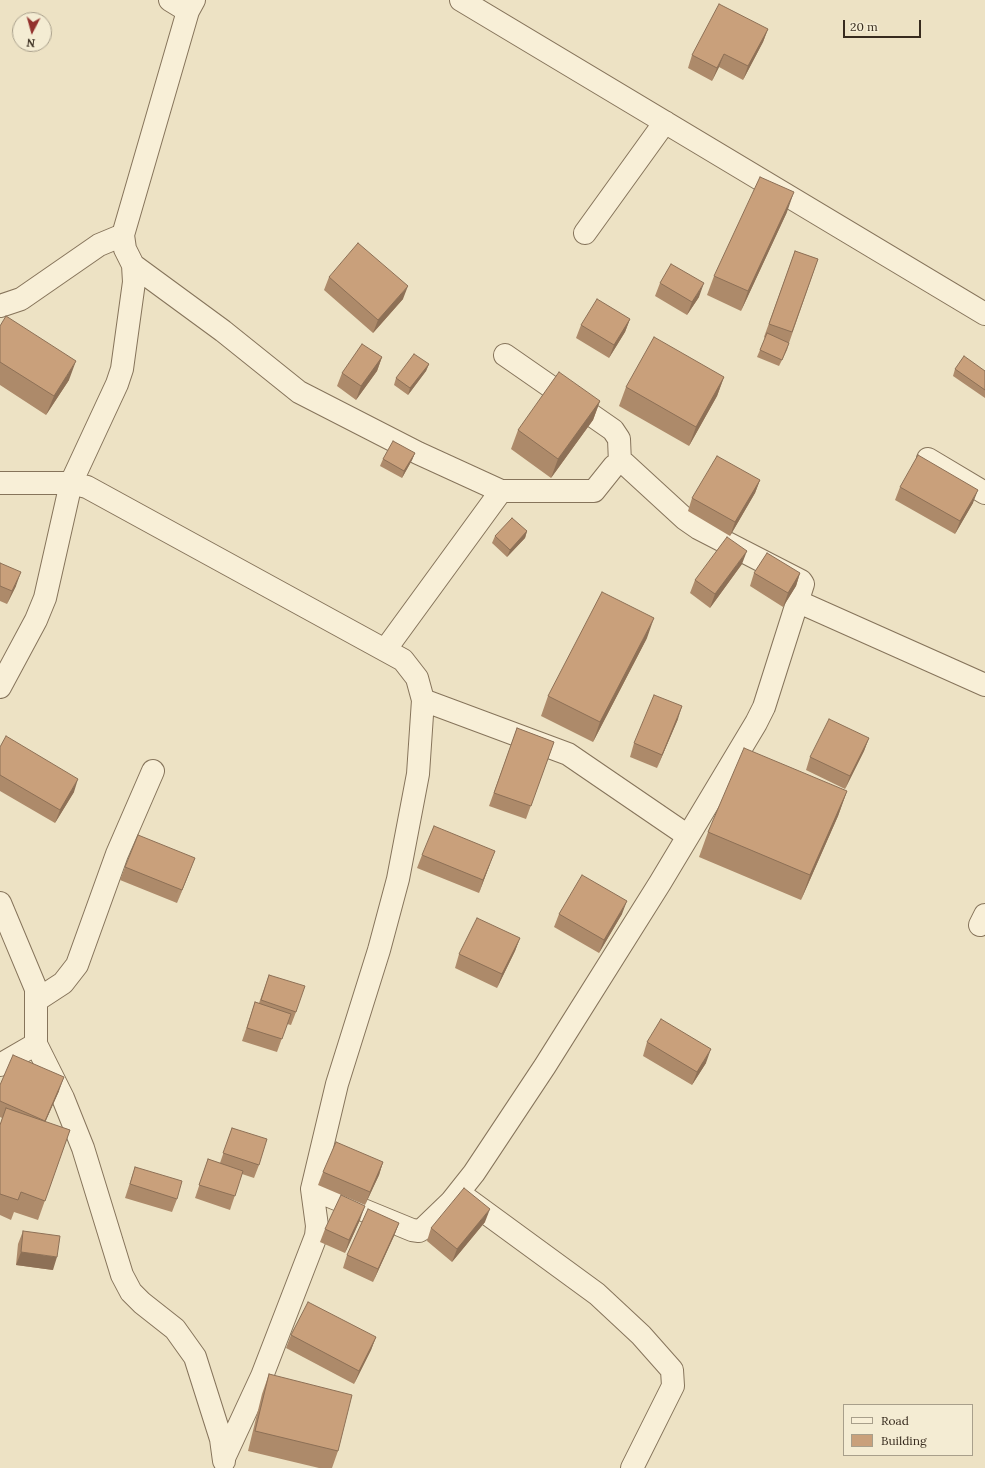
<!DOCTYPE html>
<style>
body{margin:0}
#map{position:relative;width:985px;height:1468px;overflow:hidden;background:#ede2c4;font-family:Lora,serif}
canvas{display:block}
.legend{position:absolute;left:843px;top:1404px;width:130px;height:52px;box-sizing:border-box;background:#f4ecd3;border:1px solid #a89f8b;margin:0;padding:5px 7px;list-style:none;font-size:12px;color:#372b1e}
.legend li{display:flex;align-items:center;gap:8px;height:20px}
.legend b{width:20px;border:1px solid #a89f8b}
.north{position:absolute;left:12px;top:12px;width:40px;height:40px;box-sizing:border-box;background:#f4ecd3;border:1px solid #a89f8b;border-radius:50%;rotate:186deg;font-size:11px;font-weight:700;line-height:16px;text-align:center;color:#372b1e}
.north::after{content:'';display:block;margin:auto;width:14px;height:18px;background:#93312d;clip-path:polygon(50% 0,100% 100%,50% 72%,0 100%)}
.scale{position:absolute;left:843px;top:20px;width:78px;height:18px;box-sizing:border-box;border:2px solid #372b1e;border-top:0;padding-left:5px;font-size:12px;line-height:14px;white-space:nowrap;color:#372b1e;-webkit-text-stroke:3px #f4ecd3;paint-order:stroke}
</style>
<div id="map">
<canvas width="985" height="1468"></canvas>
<ul class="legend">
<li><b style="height:5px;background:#f8efd7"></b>Road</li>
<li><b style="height:11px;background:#c9a07b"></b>Building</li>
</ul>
<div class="north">N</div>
<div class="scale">20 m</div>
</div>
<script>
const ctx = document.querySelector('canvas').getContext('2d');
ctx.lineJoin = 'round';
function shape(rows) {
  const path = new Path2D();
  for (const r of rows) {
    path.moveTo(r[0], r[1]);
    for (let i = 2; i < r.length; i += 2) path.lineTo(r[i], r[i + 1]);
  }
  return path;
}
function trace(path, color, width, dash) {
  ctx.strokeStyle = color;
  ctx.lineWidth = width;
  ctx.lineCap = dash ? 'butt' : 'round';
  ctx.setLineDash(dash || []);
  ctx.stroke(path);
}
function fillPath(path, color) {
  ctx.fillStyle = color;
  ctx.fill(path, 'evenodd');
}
const street = shape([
 [170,0,188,11],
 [461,0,985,314],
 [585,233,665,122],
 [133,265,223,331,299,392,418,453,501,491,594,491,614,466,620,463,624,463,685,519,698,528,801,581,803,584,764,707,756,723,660,883,545,1066,474,1173,451,1202,424,1228,419,1231,412,1230,312,1189],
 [0,306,21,299,99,245,123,235],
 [505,355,613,430,619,439,620,463],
 [928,459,985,493],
 [0,483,71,483,87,487,403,660,417,678,423,700,418,774,398,879,379,950,337,1084,312,1189,317,1226,316,1236,262,1376,224,1458],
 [799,602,985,685],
 [385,650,501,491],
 [0,687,36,620,45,598,71,483,117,384,122,369,134,282,133,265,125,249,123,235,188,11,194,0],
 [423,700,568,754,688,836],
 [0,903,36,989,36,1044,63,1098,83,1148,122,1275,131,1292,142,1303,175,1329,195,1357,221,1439,224,1461],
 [980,925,985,915],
 [37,1000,63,983,77,965,117,854,153,771],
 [0,1065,36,1044],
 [463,1196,597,1294,641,1335,672,1370,673,1386,632,1468]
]);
trace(street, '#86745b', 24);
trace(street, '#f8efd7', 22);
fillPath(shape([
 [768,29,763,42,743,80,719,67,712,81,688,68,692,55],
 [787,212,741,311,707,295,714,276],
 [795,251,818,259,789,343,787,350,779,366,757,357,765,338,764,337],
 [329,277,403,299,373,333,324,290],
 [660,283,699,297,687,315,655,296],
 [630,319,625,332,609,358,576,338,581,325],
 [0,326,69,380,46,415,0,385],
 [382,357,377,371,356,400,337,386,342,373],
 [429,364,426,371,408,395,394,385,396,378],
 [955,369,985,371,985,398,953,376],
 [724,377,717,396,689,446,619,406,626,387],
 [600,401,593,420,551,478,511,449,518,430],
 [415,453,412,460,402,478,380,466,383,459],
 [760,480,755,493,730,536,688,511,692,498],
 [900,487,973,503,955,534,895,500],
 [527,531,525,538,507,557,492,543,495,536],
 [0,563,16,586,7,604,0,601],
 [742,564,710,608,690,593,695,580],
 [754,573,800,573,796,586,783,607,750,586],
 [647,638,593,742,541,716,548,696],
 [678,719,657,768,630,757,634,743],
 [517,728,554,742,526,819,489,806],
 [869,738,864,751,845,789,806,770,810,757],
 [0,747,74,792,55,823,0,791],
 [847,791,838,816,801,900,699,857,708,832],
 [422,855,490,864,479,893,417,868],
 [125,867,190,871,177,903,120,880],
 [559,914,622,914,599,953,554,927],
 [520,938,515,951,497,988,455,968,459,954],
 [269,975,296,1012,291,1025,287,1024,277,1052,242,1041,255,1002,259,1003],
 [647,1042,706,1063,692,1085,643,1056],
 [0,1085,59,1091,45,1122,70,1130,38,1220,14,1212,11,1220,0,1215,0,1125,2,1118,0,1117],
 [232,1128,259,1165,254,1178,242,1174,230,1210,195,1198,208,1159,220,1163],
 [383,1162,379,1175,365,1205,318,1185,323,1172],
 [135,1167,177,1199,172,1212,125,1198],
 [360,1220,345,1253,320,1242,325,1229],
 [485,1222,452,1262,427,1241,431,1228],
 [399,1223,394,1236,373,1282,343,1268,347,1255],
 [23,1231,53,1270,16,1265,18,1244],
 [291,1335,376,1337,371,1350,354,1384,286,1348],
 [269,1374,338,1451,332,1468,319,1468,248,1451,262,1394]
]), '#ad8a6a');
fillPath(shape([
 [768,29,763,42,743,80,748,66],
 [724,54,719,67,712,81,717,68],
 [794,192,787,212,741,311,748,291],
 [704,283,699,297,687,315,692,302],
 [408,286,403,299,373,333,378,320],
 [630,319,625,332,609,358,614,345],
 [382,357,377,371,356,400,361,386],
 [76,361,69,380,46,415,54,396],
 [429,364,426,371,408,395,410,388],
 [724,377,717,396,689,446,696,427],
 [600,401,593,420,551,478,558,459],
 [415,453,412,460,402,478,404,471],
 [760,480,755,493,730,536,735,522],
 [978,490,973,503,955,534,960,521],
 [527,531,525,538,507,557,510,550],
 [747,551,742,564,710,608,715,594],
 [21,572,16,586,7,604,12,591],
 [800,573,796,586,783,607,788,593],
 [654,618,647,638,593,742,600,722],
 [682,706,678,719,657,768,662,755],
 [869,738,864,751,845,789,850,776],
 [78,779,74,792,55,823,60,810],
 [847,791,838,816,801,900,810,875],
 [495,851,490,864,479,893,483,880],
 [195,858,190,871,177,903,182,890],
 [627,901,622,914,599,953,604,940],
 [520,938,515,951,497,988,502,974],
 [711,1049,706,1063,692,1085,697,1072],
 [64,1077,59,1091,40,1134,45,1121],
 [383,1162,379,1175,365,1205,370,1192],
 [365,1206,360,1220,345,1253,349,1240],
 [490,1209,485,1222,452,1262,457,1249],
 [399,1223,394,1236,373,1282,378,1269],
 [21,1252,57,1257,53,1270,16,1265],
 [376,1337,371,1350,354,1384,359,1371]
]), '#8d7056');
const building = shape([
 [719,4,768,29,748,66,724,54,717,68,692,55,719,4],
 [760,177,794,192,748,291,714,276,760,177],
 [358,243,408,286,378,320,329,277,358,243],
 [795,251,818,259,792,332,769,324,795,251],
 [671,264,704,283,692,302,660,283,671,264],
 [597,299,630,319,614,345,581,325,597,299],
 [6,316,76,361,54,396,0,362,0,326,6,316],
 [767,333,789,343,782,360,760,350,767,333],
 [654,337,724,377,696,427,626,387,654,337],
 [362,344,382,357,361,386,342,373,362,344],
 [414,354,429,364,410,388,396,378,414,354],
 [964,356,985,371,985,390,955,369,964,356],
 [559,372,600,401,558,459,518,430,559,372],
 [393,441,415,453,404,471,383,459,393,441],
 [918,455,978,490,960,521,900,487,918,455],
 [717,456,760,480,735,522,692,498,717,456],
 [512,518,527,531,510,550,495,536,512,518],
 [727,537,747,551,715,594,695,580,727,537],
 [767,553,800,573,788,593,754,573,767,553],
 [0,563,21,572,12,591,0,586,0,563],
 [602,592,654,618,600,722,548,696,602,592],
 [654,695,682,706,662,755,634,743,654,695],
 [829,719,869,738,850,776,810,757,829,719],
 [517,728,554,742,531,806,494,793,517,728],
 [6,736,78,779,60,810,0,775,0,747,6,736],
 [744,748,847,791,810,875,708,832,744,748],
 [434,826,495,851,483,880,422,855,434,826],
 [138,835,195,858,182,890,125,867,138,835],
 [582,875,627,901,604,940,559,914,582,875],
 [477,918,520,938,502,974,459,954,477,918],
 [269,975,305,986,296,1012,261,1000,269,975],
 [255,1002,291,1014,282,1039,247,1028,255,1002],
 [661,1019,711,1049,697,1072,647,1042,661,1019],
 [13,1055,64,1077,45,1121,0,1101,0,1085,13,1055],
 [6,1108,70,1130,45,1201,21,1192,18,1200,0,1194,0,1125,6,1108],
 [232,1128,267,1139,259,1165,223,1153,232,1128],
 [336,1142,383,1162,370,1192,323,1172,336,1142],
 [208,1159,243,1171,235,1196,199,1185,208,1159],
 [135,1167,182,1181,177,1199,130,1184,135,1167],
 [464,1188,490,1209,457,1249,431,1228,464,1188],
 [341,1195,365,1206,349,1240,325,1229,341,1195],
 [368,1209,399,1223,378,1269,347,1255,368,1209],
 [23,1231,60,1236,57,1257,21,1252,23,1231],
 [308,1302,376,1337,359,1371,291,1335,308,1302],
 [269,1374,352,1395,338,1451,255,1431,269,1374]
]);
fillPath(building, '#c9a07b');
trace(building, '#8d7056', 1);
</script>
